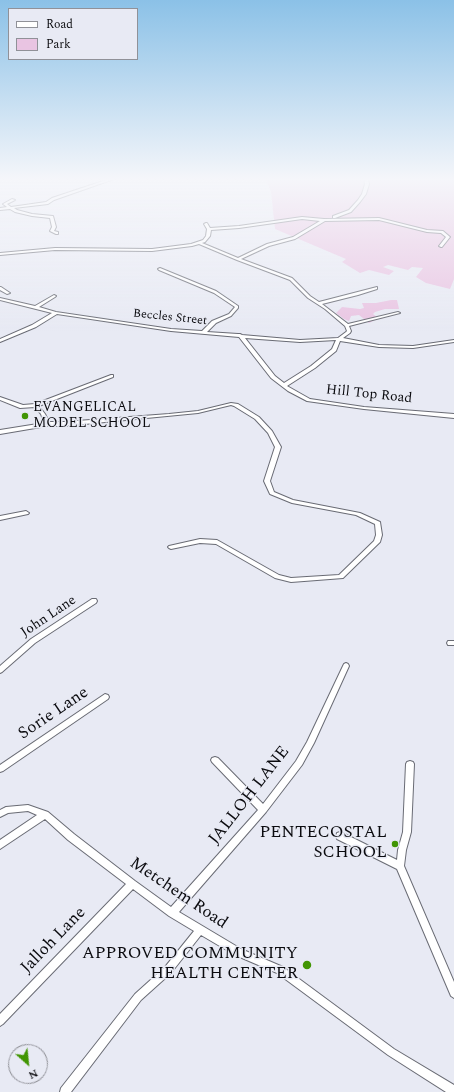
<!DOCTYPE html>
<style>
body{margin:0}
#map{position:relative;width:454px;height:1092px;overflow:hidden;background:#e8eaf4;font-family:Spectral,serif}
canvas{display:block}
.legend{position:absolute;left:8px;top:8px;width:130px;height:52px;box-sizing:border-box;background:#e8eaf4;border:1px solid #909198;margin:0;padding:5px 7px;list-style:none;font-size:12px;color:#0b0b0f}
.legend li{display:flex;align-items:center;gap:8px;height:20px}
.legend b{width:20px;border:1px solid #909198}
.north{position:absolute;left:8px;top:1044px;width:40px;height:40px;box-sizing:border-box;background:#e8eaf4;border:1px solid #909198;border-radius:50%;rotate:153deg;font-size:11px;font-weight:700;line-height:16px;text-align:center;color:#0b0b0f}
.north::after{content:'';display:block;margin:auto;width:14px;height:18px;background:#419503;clip-path:polygon(50% 0,100% 100%,50% 72%,0 100%)}
</style>
<div id="map">
<canvas width="454" height="1092"></canvas>
<ul class="legend">
<li><b style="height:5px;background:#fff"></b>Road</li>
<li><b style="height:11px;background:#e9c4e2"></b>Park</li>
</ul>
<div class="north">N</div>
</div>
<script>
const ctx = document.querySelector('canvas').getContext('2d');
ctx.lineJoin = 'round';
function fillPath(path, color) {
  ctx.fillStyle = color;
  ctx.fill(path, 'evenodd');
}
function shape(rows) {
  const path = new Path2D();
  for (const r of rows) {
    path.moveTo(r[0], r[1]);
    for (let i = 2; i < r.length; i += 2) path.lineTo(r[i], r[i + 1]);
  }
  return path;
}
function trace(path, color, width, dash) {
  ctx.strokeStyle = color;
  ctx.lineWidth = width;
  ctx.lineCap = dash ? 'butt' : 'round';
  ctx.setLineDash(dash || []);
  ctx.stroke(path);
}
function drawText(font, color, halo, rows, align = 'center') {
  ctx.font = font + ' Spectral,serif';
  ctx.lineWidth = 3;
  ctx.setLineDash([]);
  ctx.textBaseline = 'middle';
  ctx.strokeStyle = halo;
  ctx.fillStyle = color;
  for (const [text, x, y, turn = 0] of rows) {
    ctx.save();
    ctx.translate(x, y);
    ctx.rotate((+turn || 0) * Math.PI / 180);
    ctx.textAlign = isNaN(turn) ? turn : align;
    if (halo) ctx.strokeText(text, 0, 0);
    ctx.fillText(text, 0, 0);
    ctx.restore();
  }
}
fillPath(shape([
 [265,179,454,179,454,279,450,289,426,283,416,277,423,268,412,267,408,270,388,265,383,267,394,271,389,275,369,270,360,273,342,262,346,259,275,229,271,192],
 [391,300,397,300,399,309,385,309,375,312,373,314,377,317,385,319,379,318,369,323,359,315,351,316,349,321,344,319,336,313,342,307,360,309,364,308,362,303,376,303]
]), '#e9c4e2');
const minor = shape([
 [109,179,114,179,54,200,48,204,14,208,17,210,32,214,53,216,56,227,54,231,58,232,58,234,56,234,50,231,52,227,50,218,32,216,15,212,10,209,0,210,0,208,7,207,3,204,12,199,15,200,7,204,11,207,46,202,52,198,109,179],
 [364,179,368,179,369,184,366,194,360,202,351,212,335,218,333,218,333,216,349,210,358,200,362,194,365,184,364,179],
 [302,217,324,219,379,218,427,230,443,231,450,237,442,247,441,247,439,246,446,237,441,233,427,232,379,220,325,221,295,239,269,246,241,259,292,278,310,296,319,302,377,287,377,289,358,295,322,304,348,324,398,312,400,313,349,326,351,331,350,333,343,338,379,345,413,346,454,340,454,342,413,348,379,347,340,341,336,351,315,368,287,386,310,399,364,407,454,414,454,418,364,409,307,401,288,391,271,378,239,337,171,331,57,314,36,327,0,342,0,339,32,325,52,313,0,300,0,298,35,306,54,295,56,296,55,297,39,307,56,312,171,329,202,331,212,321,229,314,235,307,214,293,159,270,158,269,160,268,216,291,238,306,238,308,231,316,216,323,207,332,238,334,240,334,242,335,300,340,338,338,346,332,347,331,345,326,325,309,308,298,290,280,237,260,199,244,192,246,152,251,55,250,0,255,0,253,55,248,152,249,191,244,203,240,206,236,207,229,204,224,206,223,207,223,210,228,239,226,302,217],
 [302,219,320,221,293,237,267,244,238,258,202,243,205,242,210,236,211,230,239,228,302,219],
 [245,338,300,342,336,340,332,349,311,366,284,383,275,376,245,338],
 [0,287,1,287,10,293,7,294,0,290,0,287],
 [111,375,113,375,113,377,39,406,45,414,49,422,64,422,169,414,198,411,231,403,238,404,259,417,272,431,281,447,270,481,274,492,293,500,360,513,380,522,382,535,380,542,343,578,291,582,275,578,216,544,200,543,171,549,169,548,168,547,169,546,200,539,217,540,279,575,291,578,339,575,374,541,376,535,375,524,356,515,292,503,270,494,264,481,275,447,268,433,255,419,234,406,231,405,198,413,64,426,47,426,0,434,0,430,44,423,41,414,35,407,20,408,0,400,0,397,23,405,35,404,111,375],
 [26,511,29,513,28,514,0,520,0,516,26,511],
 [92,599,96,599,97,601,96,603,35,643,2,672,0,673,0,666,31,639,92,599],
 [448,641,454,641,454,645,448,645,447,643,448,641],
 [346,663,348,664,349,666,314,743,302,765,266,812,179,912,241,949,283,967,394,1049,454,1085,454,1092,446,1092,388,1055,277,973,235,955,201,935,171,973,141,1000,71,1092,60,1092,61,1088,135,994,165,967,194,931,169,916,133,889,3,1024,0,1026,0,1014,126,884,68,840,45,819,0,849,0,840,37,815,28,811,8,813,0,817,0,810,6,807,28,805,48,812,74,834,135,881,171,907,258,810,212,762,211,760,212,758,215,757,218,758,263,804,296,761,307,742,343,666,344,664,346,663],
 [105,694,108,695,109,697,108,699,3,771,0,772,0,765,105,694],
 [410,761,413,762,414,764,411,832,406,850,404,866,454,982,454,998,451,996,397,869,337,839,336,836,337,833,340,832,343,833,397,860,398,850,403,832,406,764,407,762,410,761]
]);
trace(minor, '#696b74', 2);
fillPath(minor, '#fff');
const sky = ctx.createLinearGradient(0, 0, 0, 332);
sky.addColorStop(0, '#8bc1e7');
sky.addColorStop(0.54, '#f5f6fa');
sky.addColorStop(1, '#f5f6fa00');
ctx.fillStyle = sky;
ctx.fillRect(0, 0, 454, 332);
for (const [x, y, r, color] of [
 [25,416,4,"#419503"],
 [395,844,4,"#419503"],
 [307,965,5,"#419503"]
]) {
  const dot = new Path2D();
  dot.arc(x, y, r, 0, 2 * Math.PI);
  ctx.fillStyle = color;
  ctx.fill(dot);
  trace(dot, '#e8eaf4', 1.5);
}
drawText('12px', '#0b0b0f', '#e8eaf4', [
 ["Beccles Street",170,318,6]
]);
drawText('14px', '#0b0b0f', '#e8eaf4', [
 ["Hill Top Road",369,395,6],
 ["John Lane",49,617,-34]
]);
drawText('14px', '#0b0b0f', '#e8eaf4', [
 ["EVANGELICAL",33,408],
 ["MODEL SCHOOL",33,424]
], 'left');
drawText('17px', '#0b0b0f', '#e8eaf4', [
 ["Sorie Lane",54,714,-34],
 ["JALLOH LANE",250,796,-52],
 ["Metchem Road",178,894,34],
 ["Jalloh Lane",54,941,-46]
]);
drawText('17px', '#0b0b0f', '#e8eaf4', [
 ["PENTECOSTAL",387,834],
 ["SCHOOL",387,854],
 ["APPROVED COMMUNITY",298,955],
 ["HEALTH CENTER",298,975]
], 'right');
</script>
